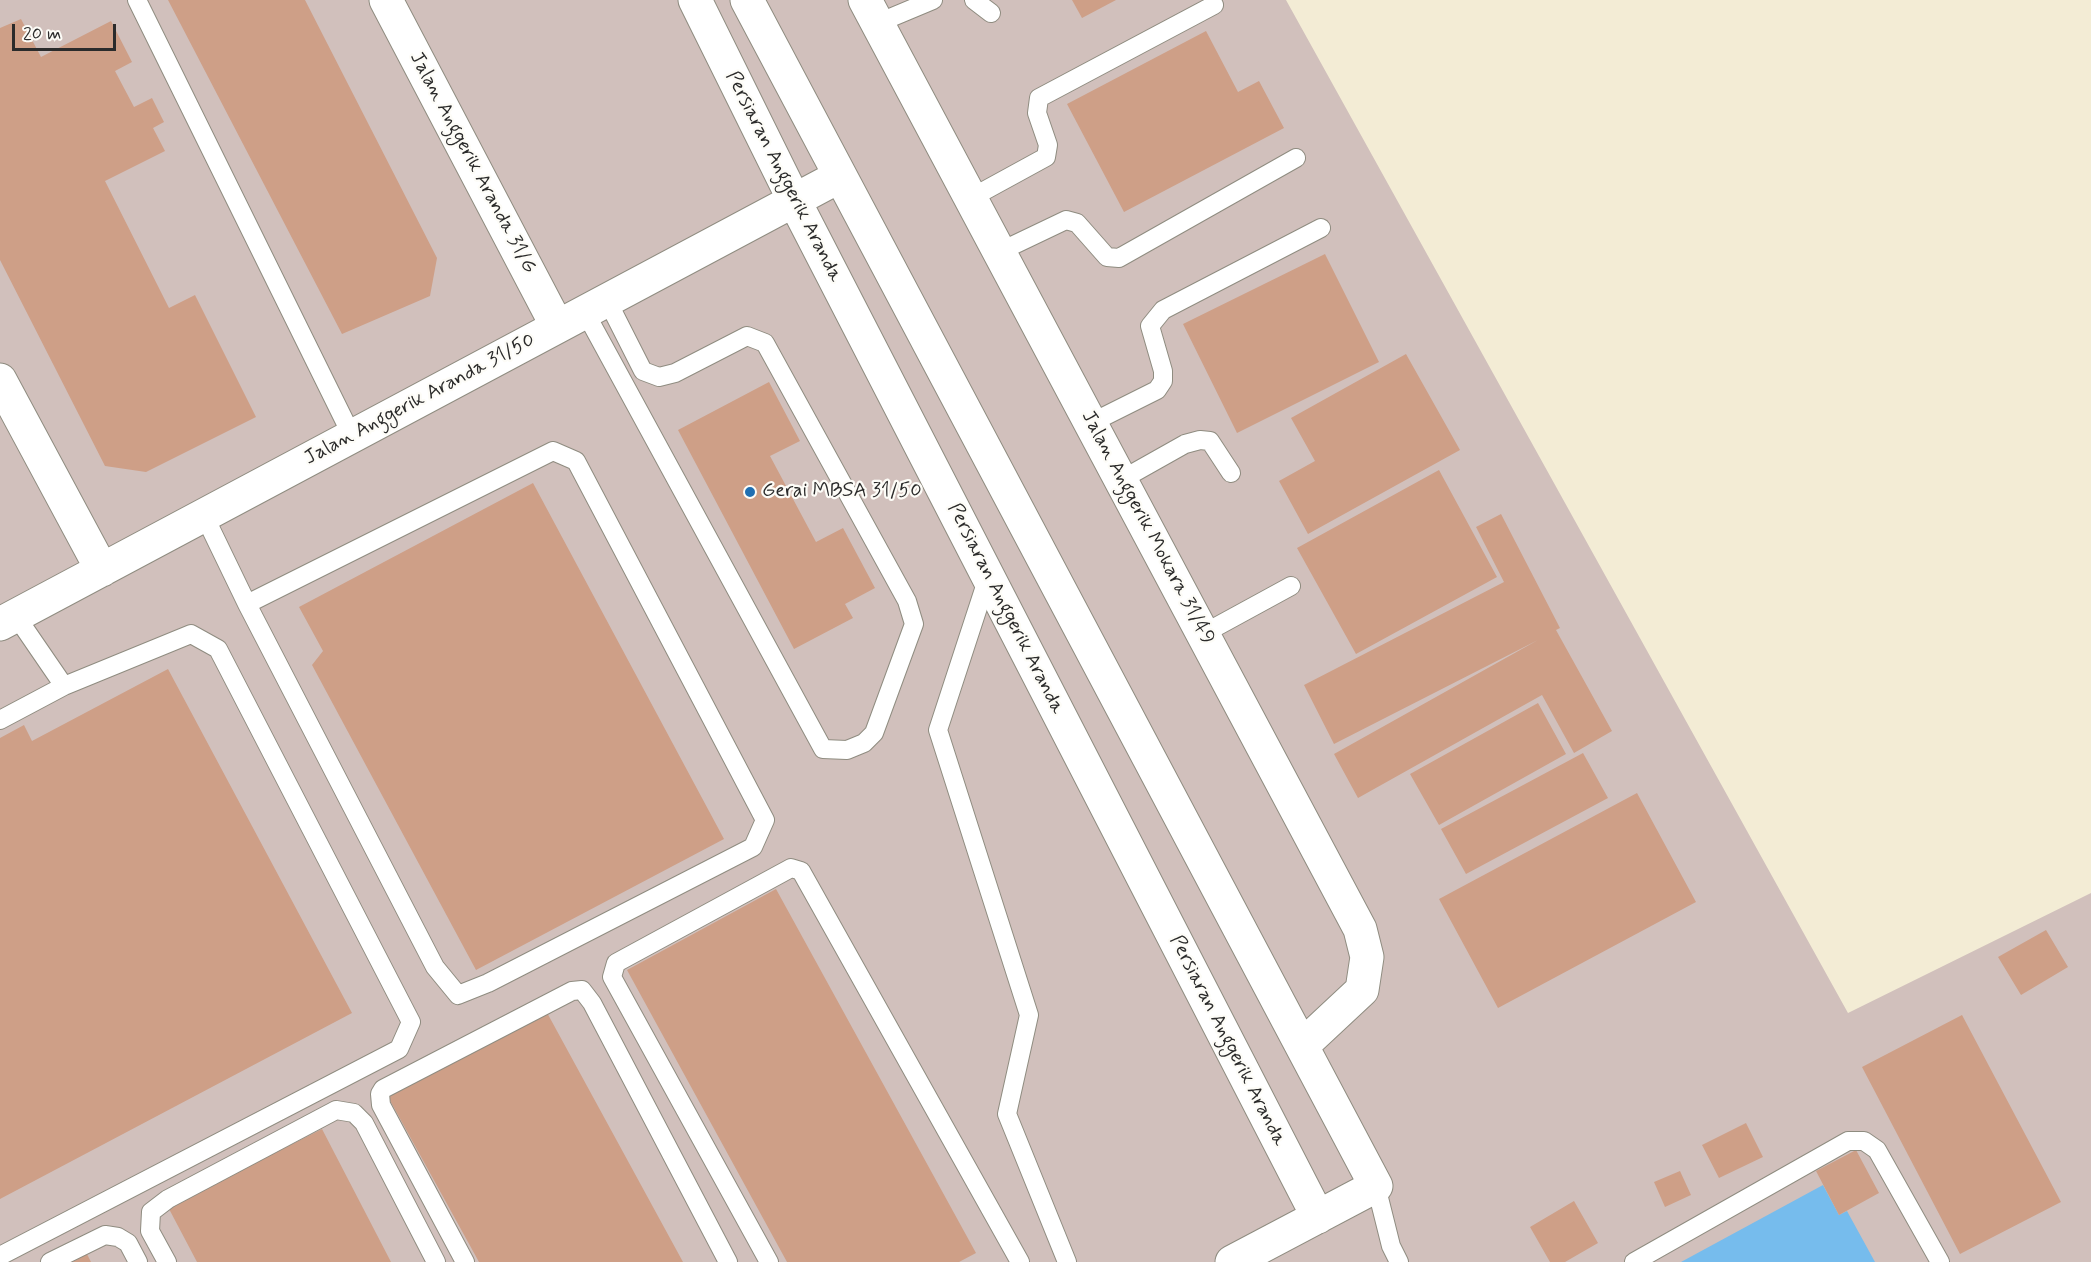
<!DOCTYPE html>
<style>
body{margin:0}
#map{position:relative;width:2091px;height:1262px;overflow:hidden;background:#f3ecd5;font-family:Mynerve,sans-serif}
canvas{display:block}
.scale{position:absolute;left:12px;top:24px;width:104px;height:27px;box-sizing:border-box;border:3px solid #2b2b2b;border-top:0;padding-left:8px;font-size:18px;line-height:21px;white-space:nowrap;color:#2b2b2b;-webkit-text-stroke:4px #fdfcf7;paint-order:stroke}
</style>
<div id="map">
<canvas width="2091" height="1262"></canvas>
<div class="scale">20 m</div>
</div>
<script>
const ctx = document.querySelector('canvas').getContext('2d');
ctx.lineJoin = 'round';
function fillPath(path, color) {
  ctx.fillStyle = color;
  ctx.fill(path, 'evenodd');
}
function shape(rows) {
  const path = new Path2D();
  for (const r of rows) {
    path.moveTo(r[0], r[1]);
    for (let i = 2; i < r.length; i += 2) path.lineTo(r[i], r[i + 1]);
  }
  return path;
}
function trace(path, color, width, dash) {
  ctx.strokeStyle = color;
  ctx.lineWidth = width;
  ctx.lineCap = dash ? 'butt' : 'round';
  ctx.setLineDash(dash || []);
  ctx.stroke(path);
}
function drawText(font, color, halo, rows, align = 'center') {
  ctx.font = font + ' Mynerve,sans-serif';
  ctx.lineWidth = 4.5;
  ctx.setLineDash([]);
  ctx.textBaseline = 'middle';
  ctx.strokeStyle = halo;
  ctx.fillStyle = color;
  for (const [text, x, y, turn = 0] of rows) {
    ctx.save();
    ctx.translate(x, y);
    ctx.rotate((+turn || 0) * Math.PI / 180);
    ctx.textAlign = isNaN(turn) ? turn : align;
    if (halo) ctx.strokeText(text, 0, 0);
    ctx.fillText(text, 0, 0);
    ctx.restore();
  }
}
fillPath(shape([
 [0,0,1286,0,1848,1013,2091,893,2091,1262,0,1262]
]), '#d1c0bc');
fillPath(shape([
 [1823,1185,1839,1215,1847,1211,1875,1262,1681,1262]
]), '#76bced');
fillPath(shape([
 [168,0,305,0,437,258,430,296,342,334],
 [1072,0,1116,0,1082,18],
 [21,19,41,57,111,21,132,62,115,71,134,107,152,98,164,122,153,128,165,151,105,181,169,308,195,295,256,417,146,472,105,466,0,260,0,28],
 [1206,31,1238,92,1259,81,1284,128,1124,212,1067,104],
 [1325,254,1379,362,1237,433,1183,324],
 [1406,354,1460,450,1308,534,1279,481,1315,461,1291,418],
 [769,382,800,441,770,456,816,542,843,528,875,588,845,604,853,618,794,649,678,430],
 [1439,470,1497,577,1356,654,1297,548],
 [533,483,724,839,476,970,312,665,323,651,299,607],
 [1501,514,1560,628,1556,630,1612,731,1574,753,1542,695,1358,798,1334,754,1538,640,1334,744,1304,685,1504,582,1476,527],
 [168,669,352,1013,0,1199,0,738,24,725,32,741],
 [1538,703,1566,754,1439,825,1410,774],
 [1583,753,1608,798,1466,874,1441,829],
 [1637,793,1696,902,1498,1008,1439,899],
 [776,889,976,1253,959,1262,787,1262,627,970],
 [2046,930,2068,967,2021,995,1998,957],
 [545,1009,683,1262,479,1262,387,1095],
 [1962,1015,2061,1202,1960,1254,1862,1067],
 [1746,1123,1763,1157,1719,1178,1702,1145],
 [322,1129,391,1262,197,1262,168,1207],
 [1856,1150,1879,1193,1839,1215,1816,1171],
 [1680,1171,1691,1195,1665,1207,1654,1182],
 [1574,1201,1598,1243,1565,1262,1550,1262,1530,1227],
 [87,1254,91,1262,72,1262]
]), '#ce9f87');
const service = shape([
 [137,0,352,436],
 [974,0,991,13],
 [878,23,933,0],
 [971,198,1046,157,1048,145,1037,113,1039,98,1214,5],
 [999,252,1066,220,1077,223,1107,257,1119,258,1296,158],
 [585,312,823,749,847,750,864,743,874,733,914,624,907,601,765,343,747,336,675,373,659,377,643,371,607,300],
 [1091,423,1157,390,1163,381,1163,371,1150,326,1163,310,1321,228],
 [553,451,576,461,765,820,753,847,488,983,458,995,435,967,247,604,553,451],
 [1121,480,1185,444,1200,440,1210,441,1231,473],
 [204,515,247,604],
 [988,577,938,730,1029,1015,1007,1114,1067,1262],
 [16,616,64,686],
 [1203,634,1291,586],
 [0,720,64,686,191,634,218,649,411,1022,399,1049,0,1256],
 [1376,1186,1391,1246,1399,1262],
 [50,1262,105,1235,118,1237,128,1243,138,1262],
 [167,1262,150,1231,151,1212,168,1199,336,1110,354,1113,364,1123,436,1262],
 [465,1262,381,1105,380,1094,383,1089,572,991,582,990,592,1003,728,1262],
 [769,1262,612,977,616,963,791,868,801,871,1020,1262],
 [1634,1262,1848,1141,1864,1141,1877,1150,1940,1262]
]);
const minor = shape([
 [386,0,557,326],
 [695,0,794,200,1318,1217],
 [747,0,1376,1186,1232,1262],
 [865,0,1360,929,1367,957,1362,990,1302,1046],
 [0,380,102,570],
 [0,624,840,176]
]);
trace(service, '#8f8c80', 20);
trace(minor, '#8f8c80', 35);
trace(service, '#fff', 18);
trace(minor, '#fff', 33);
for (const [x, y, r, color] of [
 [750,492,6,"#1f6fb2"]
]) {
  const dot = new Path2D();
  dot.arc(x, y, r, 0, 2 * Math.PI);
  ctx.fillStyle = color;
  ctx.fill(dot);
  trace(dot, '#fdfcf7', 2);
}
drawText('20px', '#2b2b2b', '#fdfcf7', [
 ["Jalan Anggerik Aranda 31/G",472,163,62],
 ["Persiaran Anggerik Aranda",783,177,63],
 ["Jalan Anggerik Aranda 31/50",420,400,-28],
 ["Jalan Anggerik Mokara 31/49",1147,528,62],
 ["Persiaran Anggerik Aranda",1005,609,63],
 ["Persiaran Anggerik Aranda",1227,1041,63]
]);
drawText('20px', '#2b2b2b', '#fdfcf7', [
 ["Gerai MBSA 31/50",762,492]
], 'left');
</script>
